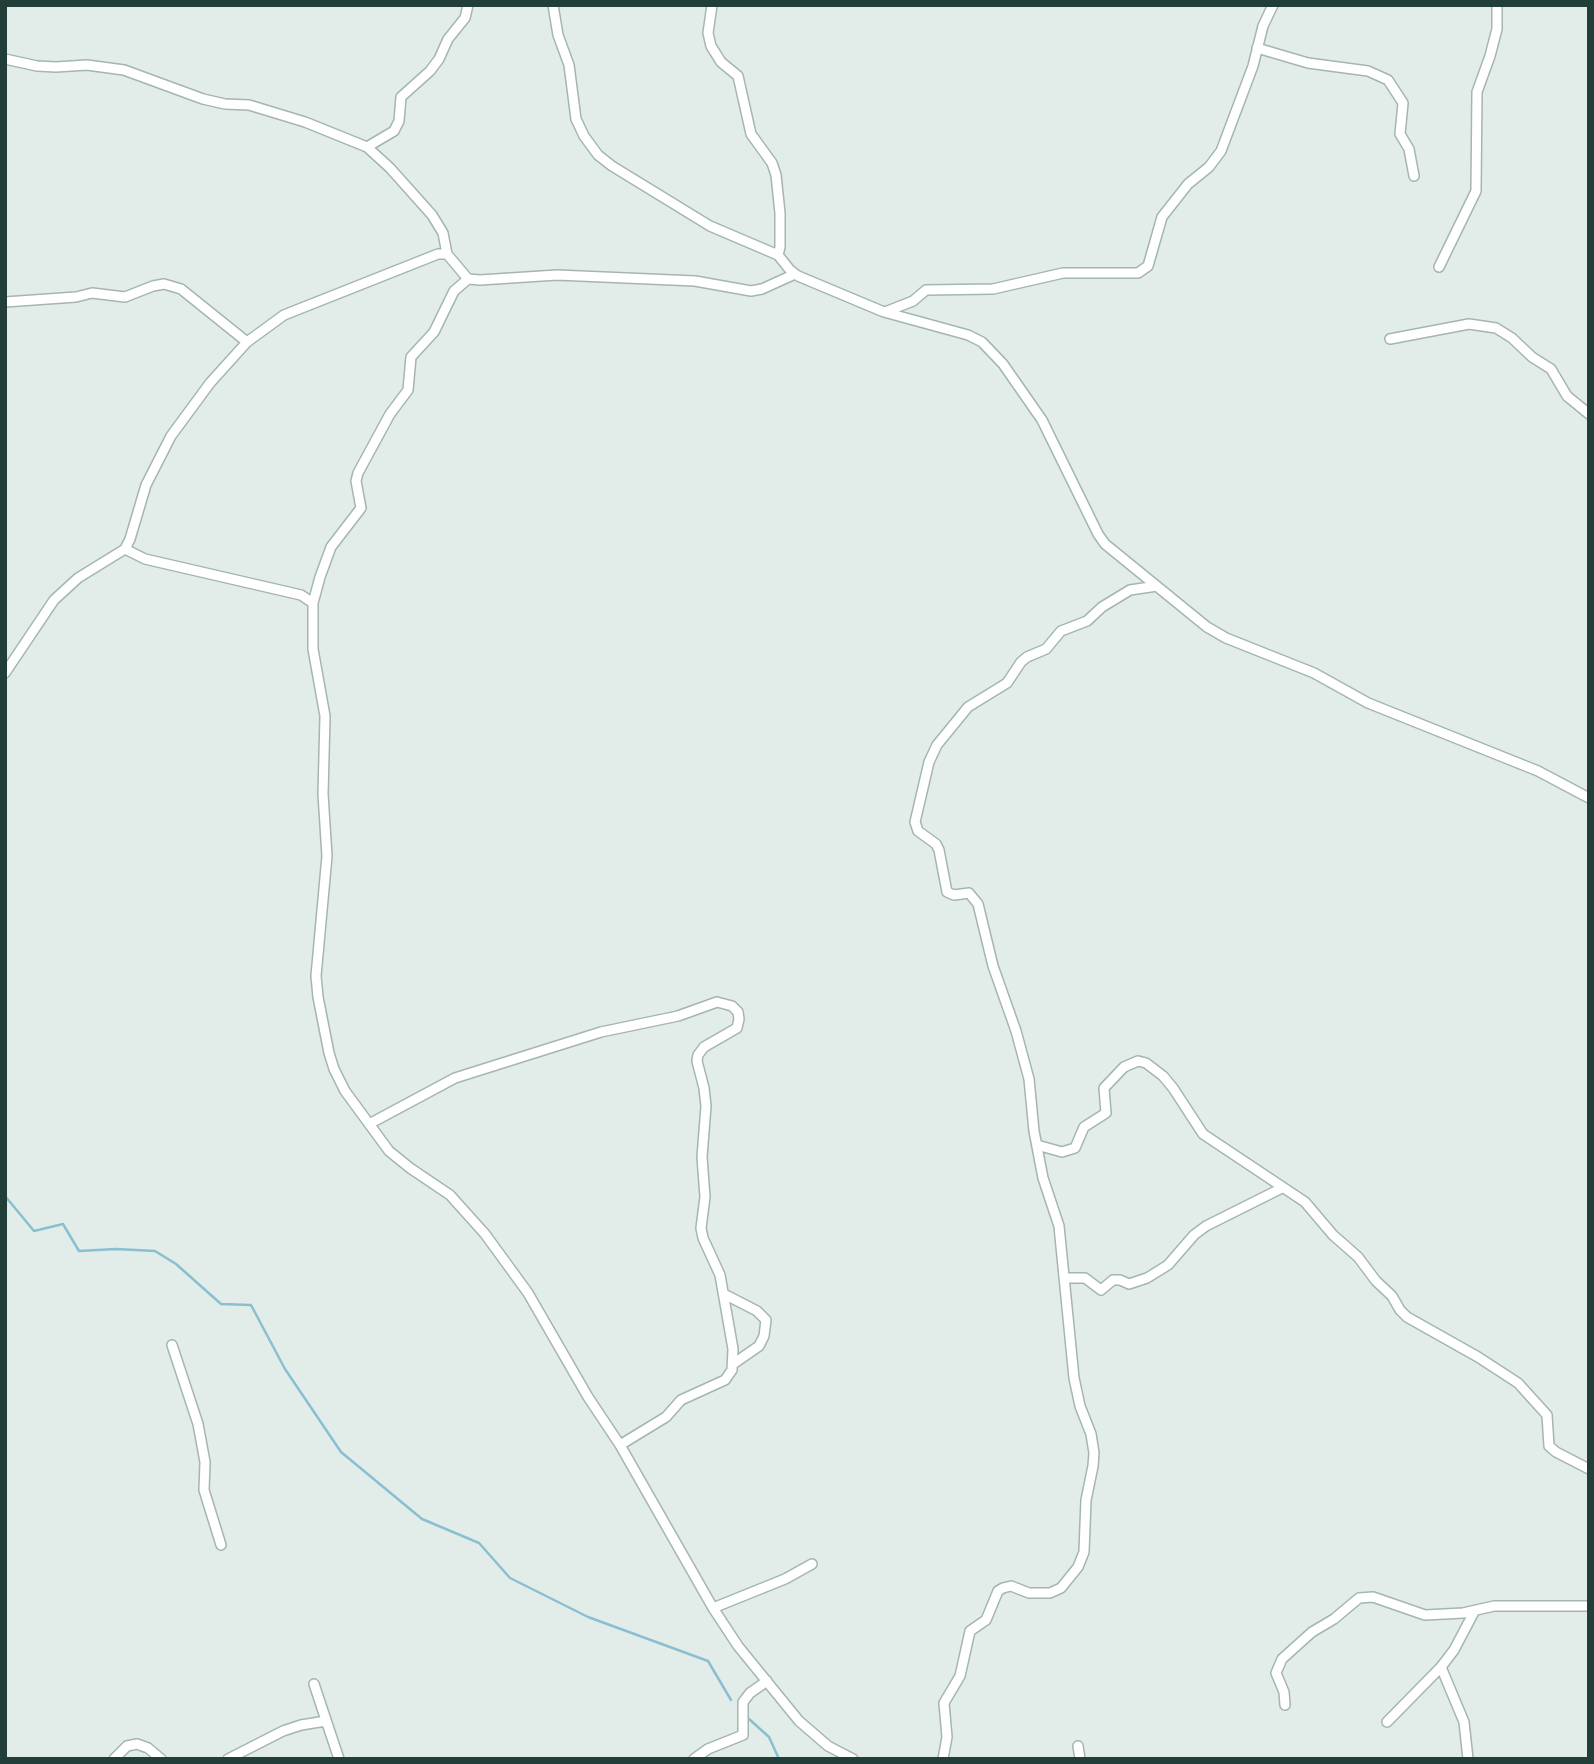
<!DOCTYPE html>
<style>
body{margin:0}
#map{position:relative;width:1594px;height:1764px;overflow:hidden;background:#e2ede9;font-family:Overpass,sans-serif}
canvas{display:block}
.frame{position:absolute;inset:0;border:7px solid #223e39;pointer-events:none}
</style>
<div id="map">
<canvas width="1594" height="1764"></canvas>
<div class="frame"></div>
</div>
<script>
const ctx = document.querySelector('canvas').getContext('2d');
ctx.lineJoin = 'round';
function shape(rows) {
  const path = new Path2D();
  for (const r of rows) {
    path.moveTo(r[0], r[1]);
    for (let i = 2; i < r.length; i += 2) path.lineTo(r[i], r[i + 1]);
  }
  return path;
}
function trace(path, color, width, dash) {
  ctx.strokeStyle = color;
  ctx.lineWidth = width;
  ctx.lineCap = dash ? 'butt' : 'round';
  ctx.setLineDash(dash || []);
  ctx.stroke(path);
}
trace(shape([
 [5,1196,34,1231,63,1224,79,1251,116,1249,155,1251,176,1264,221,1304,251,1305,285,1369,341,1452,422,1519,479,1543,510,1578,588,1617,708,1661,731,1700],
 [749,1719,769,1737,779,1759]
]), '#8abfd2', 2.5);
const minor = shape([
 [553,5,558,35,569,65,576,119,584,136,598,155,612,166,710,226,778,255,790,270,798,276,884,312,968,335,982,342,1003,364,1042,420,1098,534,1105,544,1207,627,1226,638,1314,673,1368,703,1538,771,1589,798],
 [712,5,708,33,711,46,721,62,738,76,751,134,772,163,776,175,780,213,780,247,778,255],
 [1257,48,1308,63,1368,71,1388,80,1403,103,1400,134,1409,149,1414,176],
 [5,59,37,66,56,67,87,65,124,70,203,99,225,104,249,105,305,122,367,147,390,168,432,215,443,233,447,254],
 [367,147,394,131,399,121,401,97,430,71,439,59,448,39,465,18,468,5],
 [1439,267,1476,191,1477,92,1490,56,1497,29,1497,5],
 [795,274,762,289,751,291,695,281,557,275,480,280,468,279,454,291,434,332,411,357,408,390,390,414,358,473,356,481,361,508,331,547,320,577,313,603,313,649,325,716,323,794,327,856,316,976,318,997,329,1053,334,1069,345,1091,389,1151,410,1168,450,1195,485,1234,528,1293,588,1397,620,1445,713,1608,738,1646,799,1721,828,1746,853,1759],
 [5,302,76,297,92,293,125,297,153,286,164,284,181,289,247,342],
 [885,312,913,301,926,290,993,289,1063,273,1138,273,1148,266,1162,217,1188,184,1209,167,1221,151,1253,66,1263,26,1273,5],
 [1390,339,1469,324,1496,328,1512,338,1532,357,1551,369,1567,396,1589,414],
 [125,549,145,559,301,595,313,603],
 [5,673,54,600,78,578,125,549,130,539,146,485,171,436,210,383,247,342,284,315,438,254,447,254,468,279],
 [371,1123,455,1078,601,1032,678,1016,717,1002,732,1006,738,1012,739,1019,737,1028,704,1047,698,1055,697,1061,704,1088,706,1106,702,1157,705,1197,701,1228,703,1238,720,1275,733,1349,732,1370,725,1380,681,1400,666,1417,620,1445],
 [1037,1145,1062,1152,1075,1148,1084,1127,1106,1113,1104,1088,1124,1067,1138,1061,1146,1063,1163,1076,1173,1088,1203,1134,1305,1202,1333,1235,1358,1257,1376,1281,1392,1296,1400,1310,1407,1317,1478,1357,1518,1383,1547,1415,1549,1446,1556,1452,1589,1469],
 [1064,1278,1085,1278,1101,1290,1113,1280,1120,1280,1129,1284,1147,1278,1168,1265,1194,1235,1206,1226,1282,1188],
 [724,1294,757,1311,766,1320,764,1336,759,1346,733,1364],
 [172,1345,198,1424,205,1462,204,1490,221,1545],
 [713,1608,785,1579,812,1564],
 [1441,1667,1464,1722,1468,1759],
 [314,1684,339,1759],
 [1285,1705,1284,1692,1276,1673,1282,1659,1312,1632,1334,1619,1359,1598,1373,1597,1425,1615,1463,1613,1494,1606,1589,1606],
 [1387,1722,1441,1667,1454,1650,1474,1612],
 [1078,1746,1080,1759],
 [114,1759,127,1746,137,1744,148,1748,161,1759],
 [228,1759,283,1731,301,1725,326,1721],
 [694,1759,708,1749,743,1735,743,1702,750,1693,767,1681],
 [943,1759,947,1737,944,1703,960,1676,970,1631,986,1620,998,1591,1003,1588,1011,1586,1029,1593,1050,1593,1061,1588,1078,1567,1084,1552,1086,1500,1093,1466,1094,1453,1091,1434,1080,1406,1074,1378,1059,1226,1043,1178,1034,1131,1029,1079,1016,1031,993,966,978,904,969,893,954,895,947,892,939,850,936,844,918,831,915,822,929,762,937,745,968,707,1007,683,1021,662,1027,657,1046,649,1061,631,1087,621,1102,607,1130,590,1157,586]
]);
trace(minor, '#a5b5b1', 12);
trace(minor, '#fff', 9);
</script>
